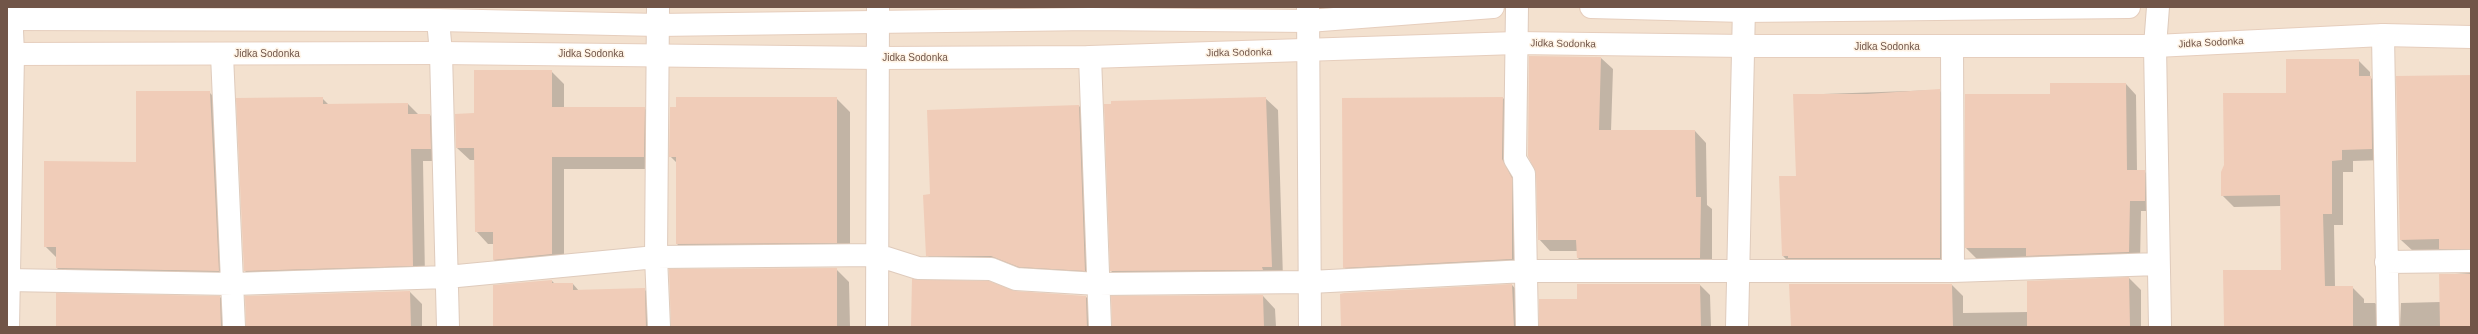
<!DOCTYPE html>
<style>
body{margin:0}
#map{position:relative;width:2478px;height:334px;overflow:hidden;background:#fbf0e0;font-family:Helvetica,sans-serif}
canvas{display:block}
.frame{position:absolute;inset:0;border:8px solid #715548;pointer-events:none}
</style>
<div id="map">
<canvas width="2478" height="334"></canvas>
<div class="frame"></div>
</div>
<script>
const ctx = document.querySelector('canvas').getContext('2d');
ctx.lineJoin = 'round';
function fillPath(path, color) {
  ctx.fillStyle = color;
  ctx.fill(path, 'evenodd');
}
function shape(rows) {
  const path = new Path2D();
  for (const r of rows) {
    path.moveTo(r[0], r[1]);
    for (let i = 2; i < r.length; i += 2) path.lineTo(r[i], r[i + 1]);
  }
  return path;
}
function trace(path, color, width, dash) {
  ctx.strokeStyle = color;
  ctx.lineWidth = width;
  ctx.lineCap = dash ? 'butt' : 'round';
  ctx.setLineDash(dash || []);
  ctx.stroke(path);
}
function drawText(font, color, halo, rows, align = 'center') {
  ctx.font = font + ' Helvetica,sans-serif';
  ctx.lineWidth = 3;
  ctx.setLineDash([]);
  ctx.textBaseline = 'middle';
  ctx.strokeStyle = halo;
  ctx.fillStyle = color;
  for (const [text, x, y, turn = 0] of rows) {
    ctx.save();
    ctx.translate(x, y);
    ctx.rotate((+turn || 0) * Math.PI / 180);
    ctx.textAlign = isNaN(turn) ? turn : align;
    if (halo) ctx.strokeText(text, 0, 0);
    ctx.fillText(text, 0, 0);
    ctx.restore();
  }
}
fillPath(shape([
 [7,7,2471,7,2471,327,7,327]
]), '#f3e1cf');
fillPath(shape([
 [1601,58,1613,69,1611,131,1695,131,1706,143,1707,205,1712,209,1712,270,1589,270,1578,258,1578,251,1550,251,1539,239],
 [2358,60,2370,72,2370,77,2382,89,2384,160,2353,161,2353,172,2343,172,2343,225,2334,225,2335,287,2352,287,2364,299,2364,303,2375,303,2386,315,2387,327,2227,327,2225,326,2282,271,2281,206,2234,207,2222,195,2287,94],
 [551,71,564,84,564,108,644,108,657,121,656,169,564,169,564,267,507,272,494,260,494,244,488,244,476,231,475,160,470,160,457,148,475,114],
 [2471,76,2471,261,2413,251,2401,240],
 [2126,84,2136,95,2137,171,2144,171,2155,182,2156,211,2141,211,2140,263,1977,259,1966,248,2051,95],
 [1939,90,1950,101,1951,269,1794,267,1783,256,1797,177,1794,95],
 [209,92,221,104,230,283,68,280,57,268,57,258,45,246,137,163],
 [322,98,329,105,408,104,419,115,430,115,442,128,443,161,423,161,425,278,258,283,245,271],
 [836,98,850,112,850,256,691,257,677,244,677,163,670,156],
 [1265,98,1278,110,1283,279,1124,283,1111,271],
 [1503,98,1515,111,1524,271,1357,280,1344,267],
 [1079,106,1090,117,1096,281,938,266,927,255,931,195],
 [836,269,849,282,850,327,672,327],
 [2471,273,2471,327,2400,327,2401,303,2440,302,2440,275],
 [2129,278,2141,290,2141,327,1792,327,1951,284,1963,296,1963,313,2028,312],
 [552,281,555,284,573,284,579,291,644,289,657,302,658,327,494,327],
 [1699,284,1710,295,1711,327,1539,327,1578,300],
 [1512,285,1522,296,1524,327,1342,327],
 [410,292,422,304,422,327,246,327],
 [1015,292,1086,297,1099,309,1100,327,912,327],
 [1263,296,1275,309,1276,327,1112,327],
 [220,297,232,309,233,327,57,327]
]), '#0003');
fillPath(shape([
 [1529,56,1601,57,1599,130,1695,130,1696,197,1701,197,1700,258,1577,258,1576,240,1538,240,1536,174,1528,156],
 [2286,59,2359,59,2359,76,2371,76,2372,149,2342,150,2342,160,2332,161,2332,214,2323,214,2325,286,2353,286,2353,327,2224,326,2223,270,2281,270,2280,195,2221,196,2221,172,2224,165,2223,93,2286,93],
 [474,70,552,70,552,107,645,107,644,157,552,157,552,254,493,260,493,232,475,232,474,148,456,148,455,114,474,113],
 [2471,75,2471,249,2439,249,2439,239,2400,240,2396,76],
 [2050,83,2126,83,2127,170,2145,170,2145,201,2130,201,2129,252,2026,256,2026,248,1965,248,1965,94,2050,94],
 [1940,89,1940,258,1788,258,1788,256,1782,256,1779,176,1796,176,1793,94,1867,94],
 [136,91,210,91,219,271,56,268,56,247,44,247,44,161,136,162],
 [323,97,323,104,408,103,408,114,430,114,431,149,411,149,413,266,244,271,236,98],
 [676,97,837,97,837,243,676,244,676,157,669,157,670,107,676,107],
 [1266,97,1272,267,1262,267,1263,270,1110,271,1104,104,1111,104,1111,101],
 [1503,97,1502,159,1512,178,1512,259,1343,268,1342,98],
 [1079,105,1085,271,1019,267,991,256,926,256,923,195,930,194,927,110],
 [837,268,837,327,671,327,669,269],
 [2439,274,2471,274,2471,327,2440,327],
 [2129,277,2130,327,2027,327,2027,281],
 [912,279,989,281,1015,291,1086,296,1087,327,911,327],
 [552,280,552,283,573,283,573,290,645,288,646,327,493,327,493,285],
 [1512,284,1514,327,1341,327,1340,294,1344,293],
 [1577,284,1700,284,1701,327,1539,327,1539,299,1577,299],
 [1789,284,1952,284,1953,327,1791,327],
 [410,291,411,327,246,327,245,296],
 [56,293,220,296,221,327,56,327],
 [1263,295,1264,327,1112,327,1111,296]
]), '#f0ccb8');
const street = shape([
 [658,7,656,257,659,327],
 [1308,7,1310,327],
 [1517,7,1515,159,1524,174,1527,327],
 [2158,7,2155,46,2160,327],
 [438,20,441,53,448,327],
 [2383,35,2388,327],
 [1952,47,1953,271],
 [222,55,234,327],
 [1090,57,1100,327],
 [2386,262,2471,261],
 [7,280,233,284,447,277,656,257,877,255,918,268,991,269,1016,279,1098,284,1310,282,1526,271,1953,271,2158,264],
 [8,327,13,54,11,7],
 [877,327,878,7],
 [1737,327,1744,7]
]);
const secondary = shape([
 [1591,7,1744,11,2129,7],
 [7,19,438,20,658,25,1090,19,1308,21,1493,7],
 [7,54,441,53,879,58,1090,57,1516,43,1745,46,2155,46,2383,35,2471,37]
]);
trace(street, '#dfcbbc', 24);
trace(secondary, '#e6cebd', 24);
trace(street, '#fff', 22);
trace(secondary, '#fff', 22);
drawText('10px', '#715548', '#fff4e6', [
 ["Jidka Sodonka",2211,43,-3],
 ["Jidka Sodonka",1563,44,1],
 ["Jidka Sodonka",1887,47],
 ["Jidka Sodonka",1239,53,-1],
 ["Jidka Sodonka",267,54],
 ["Jidka Sodonka",591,54],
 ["Jidka Sodonka",915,58]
]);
</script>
